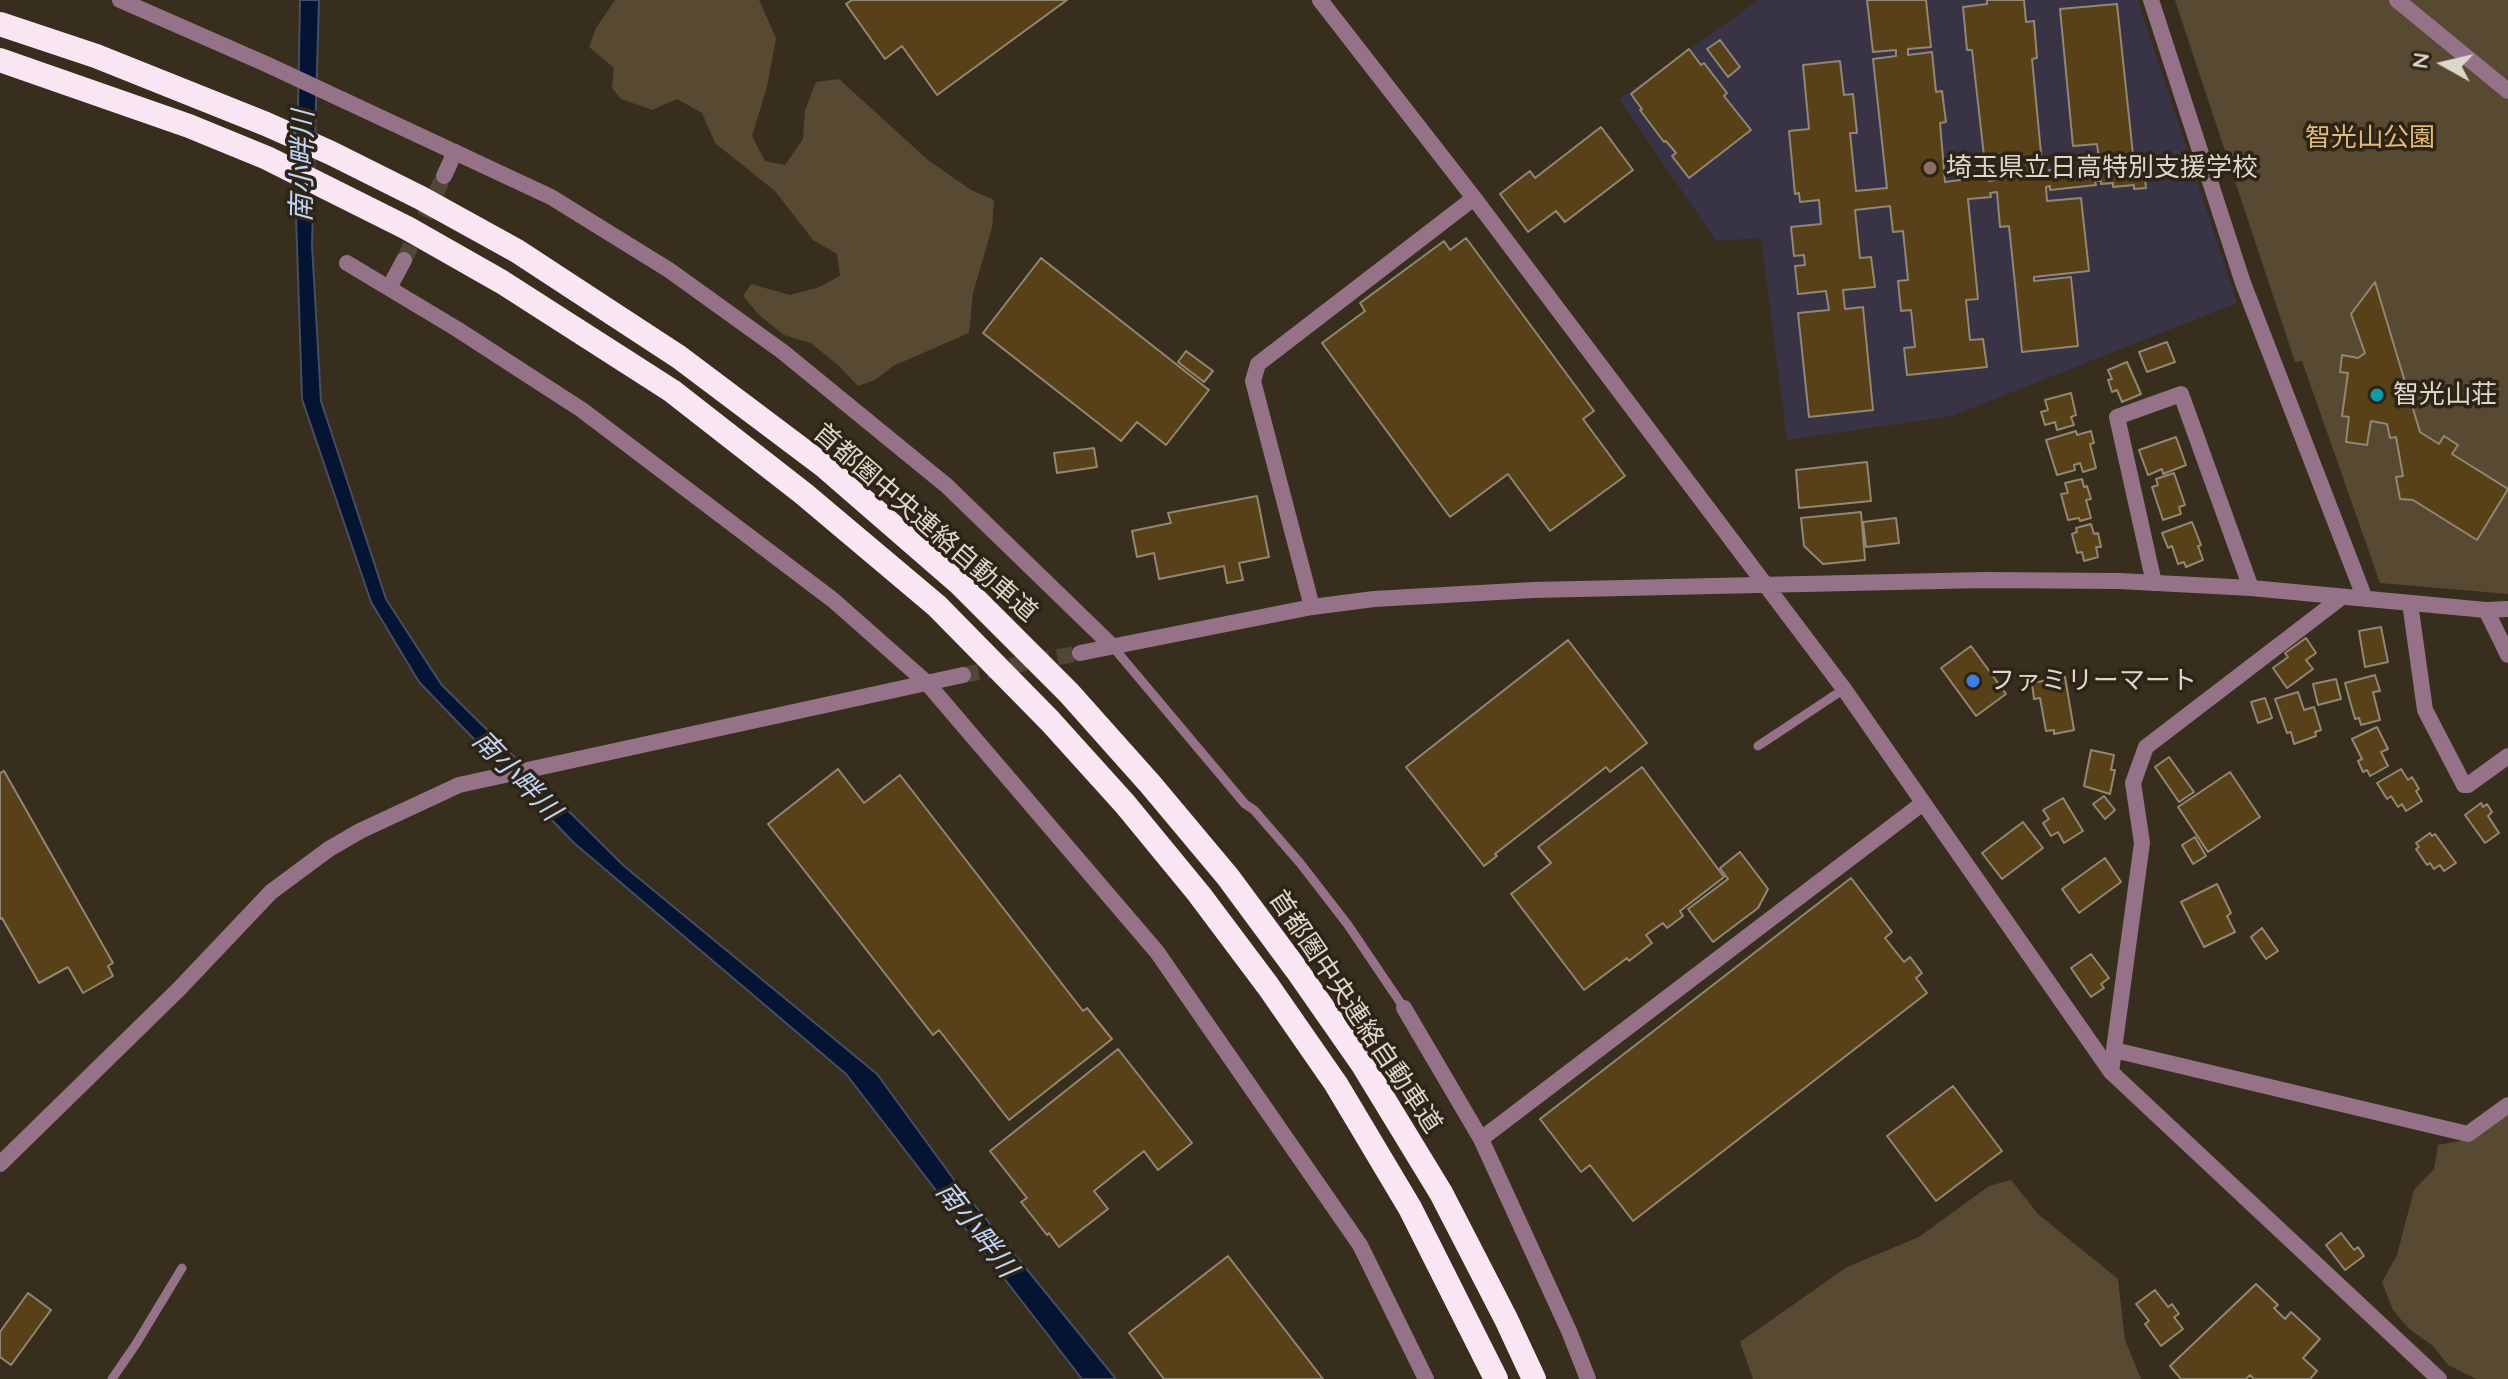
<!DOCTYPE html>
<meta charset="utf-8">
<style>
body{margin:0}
#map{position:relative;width:2508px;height:1379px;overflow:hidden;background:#382e1e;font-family:Quicksand,sans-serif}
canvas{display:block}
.north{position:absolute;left:2404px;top:24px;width:80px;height:80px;-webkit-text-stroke:6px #2e2415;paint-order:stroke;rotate:278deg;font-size:22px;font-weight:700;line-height:32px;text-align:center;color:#dcd6cc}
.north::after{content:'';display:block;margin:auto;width:28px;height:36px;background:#dcd6cc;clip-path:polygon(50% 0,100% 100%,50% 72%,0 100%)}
</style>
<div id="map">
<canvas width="2508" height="1379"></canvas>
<div class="north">N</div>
</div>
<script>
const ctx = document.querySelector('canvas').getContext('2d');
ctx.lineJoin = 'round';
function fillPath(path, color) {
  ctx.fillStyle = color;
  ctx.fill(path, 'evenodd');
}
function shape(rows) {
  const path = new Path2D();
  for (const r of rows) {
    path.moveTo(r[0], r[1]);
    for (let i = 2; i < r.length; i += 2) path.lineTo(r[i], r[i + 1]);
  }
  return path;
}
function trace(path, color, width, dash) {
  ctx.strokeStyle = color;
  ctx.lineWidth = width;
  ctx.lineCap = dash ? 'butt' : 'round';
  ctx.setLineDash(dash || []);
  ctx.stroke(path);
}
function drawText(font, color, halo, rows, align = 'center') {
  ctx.font = font + ' Quicksand,"Noto Sans JP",sans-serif';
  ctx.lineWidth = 7;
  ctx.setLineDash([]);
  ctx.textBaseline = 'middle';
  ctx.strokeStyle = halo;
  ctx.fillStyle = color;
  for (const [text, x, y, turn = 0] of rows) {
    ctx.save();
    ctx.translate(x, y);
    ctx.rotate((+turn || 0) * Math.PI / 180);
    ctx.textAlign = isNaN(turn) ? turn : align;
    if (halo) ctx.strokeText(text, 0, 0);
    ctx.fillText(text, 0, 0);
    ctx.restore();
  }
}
fillPath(shape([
 [1759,0,2138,0,2237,303,1952,416,1787,440,1761,238,1716,241,1619,99]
]), '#383446');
fillPath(shape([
 [615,0,759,0,776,38,767,87,752,136,765,161,785,165,803,139,805,110,816,82,839,79,928,160,971,190,994,200,992,228,973,293,969,333,893,366,875,380,858,386,839,366,811,343,784,335,759,315,743,296,751,284,790,295,817,288,840,276,837,254,813,240,775,191,715,143,702,113,677,99,652,110,621,99,612,88,614,68,589,47,596,28],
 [2175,0,2508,0,2508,594,2380,583,2302,361,2295,362],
 [2508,1114,2508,1379,2476,1379,2448,1365,2433,1346,2409,1329,2393,1310,2382,1282,2397,1255,2414,1190,2434,1169,2438,1145,2470,1139],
 [2011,1180,2038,1214,2118,1279,2125,1340,2141,1379,1753,1379,1740,1342,1847,1267,1919,1237,1989,1186]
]), '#584932');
const water = shape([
 [300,0,319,0,312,245,321,401,386,599,441,684,624,866,877,1074,955,1181,1116,1379,1082,1379,846,1074,574,843,419,682,371,602,302,399,296,215,300,0]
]);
fillPath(water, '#051433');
trace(water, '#464e61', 2);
const building = shape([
 [852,0,1067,0,937,95,902,46,885,59,846,4,852,0],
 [1867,0,1926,0,1931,47,1908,49,1908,55,1932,52,1936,92,1942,91,1946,122,1940,123,1945,182,1968,179,1968,176,1989,174,1989,181,1996,180,1995,175,2005,174,2003,154,1984,156,1972,50,1967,50,1963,7,1987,4,1987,0,2024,0,2026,22,2034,21,2037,58,2032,59,2043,174,2049,174,2049,170,2094,166,2095,169,2100,168,2097,144,2073,146,2060,9,2117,4,2134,164,2143,163,2146,188,2134,189,2134,185,2113,187,2113,183,2101,184,2101,181,2095,181,2096,185,2050,190,2050,186,2046,187,2047,201,2081,198,2089,271,2034,277,2034,281,2071,277,2078,346,2022,352,2009,226,2000,227,1997,192,1990,193,1991,197,1968,199,1978,299,1966,300,1970,340,1983,339,1987,367,1907,375,1904,348,1915,347,1911,310,1901,311,1898,281,1908,280,1903,231,1893,232,1890,206,1855,210,1860,258,1871,257,1875,287,1843,290,1845,309,1863,307,1873,410,1809,417,1798,313,1829,310,1826,291,1798,294,1795,266,1805,265,1804,255,1794,256,1791,227,1821,224,1819,200,1800,202,1799,193,1795,194,1789,131,1809,129,1803,65,1840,61,1844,95,1853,94,1857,133,1850,133,1856,191,1887,188,1873,59,1896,56,1896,50,1873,52,1867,0],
 [1720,40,1740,67,1728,77,1707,49,1720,40],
 [1689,49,1701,65,1704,63,1727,93,1724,96,1751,130,1689,178,1672,156,1676,153,1666,141,1664,142,1640,110,1642,109,1631,94,1689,49],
 [1601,127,1633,170,1565,222,1556,211,1528,232,1500,194,1530,171,1535,178,1601,127],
 [1466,238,1594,411,1583,419,1625,476,1550,531,1508,474,1450,517,1322,343,1365,311,1360,303,1444,241,1450,250,1466,238],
 [1041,258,1209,390,1166,445,1137,422,1121,441,983,333,1041,258],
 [2375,282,2420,432,2439,444,2444,436,2458,445,2452,454,2508,489,2477,540,2413,500,2400,499,2396,477,2403,476,2396,437,2390,438,2387,424,2371,421,2367,445,2346,442,2349,417,2342,416,2348,373,2340,372,2342,355,2358,358,2365,353,2351,314,2375,282],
 [2167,342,2175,362,2147,372,2139,352,2167,342],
 [1186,351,1213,371,1204,382,1178,362,1186,351],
 [2127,362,2141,394,2122,402,2117,390,2112,392,2108,380,2112,379,2108,370,2127,362],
 [2071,393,2076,415,2071,417,2074,425,2057,430,2055,422,2045,425,2041,412,2048,410,2045,400,2071,393],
 [2076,431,2077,435,2091,431,2094,443,2090,444,2096,468,2083,472,2080,463,2074,465,2075,470,2057,475,2046,440,2076,431],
 [2176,437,2186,465,2163,474,2162,469,2148,475,2139,450,2176,437],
 [1094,448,1097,467,1057,473,1054,453,1094,448],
 [1867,462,1871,501,1799,508,1796,470,1867,462],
 [2174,473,2185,505,2179,507,2181,514,2163,520,2152,487,2158,485,2156,479,2174,473],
 [2082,479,2084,487,2087,486,2091,499,2086,500,2091,518,2080,521,2079,518,2068,520,2061,494,2068,493,2065,483,2082,479],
 [1257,496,1269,557,1239,563,1243,580,1227,583,1224,566,1159,579,1154,553,1137,557,1132,531,1171,523,1168,513,1257,496],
 [1861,512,1865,560,1823,564,1804,546,1801,518,1861,512],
 [1896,518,1899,543,1866,547,1863,522,1896,518],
 [2192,522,2201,545,2198,546,2203,560,2186,567,2184,562,2178,564,2172,546,2168,548,2162,533,2192,522],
 [2091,524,2094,534,2098,533,2101,547,2096,547,2098,557,2084,561,2082,552,2077,553,2072,534,2077,532,2076,528,2091,524],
 [2381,627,2388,662,2365,667,2359,631,2381,627],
 [2306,638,2316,653,2306,660,2313,669,2287,688,2273,668,2288,657,2285,653,2306,638],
 [1568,640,1647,743,1610,772,1606,767,1495,854,1497,856,1484,866,1406,767,1568,640],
 [1971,646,2006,694,1976,716,1941,668,1971,646],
 [2375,675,2380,691,2373,692,2380,720,2361,725,2359,718,2355,719,2345,683,2375,675],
 [2065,677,2074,730,2054,734,2054,730,2046,731,2040,698,2034,699,2032,683,2065,677],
 [2336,679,2341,699,2318,705,2313,684,2336,679],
 [2298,692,2304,710,2314,707,2321,730,2315,732,2316,736,2294,744,2291,732,2287,733,2275,699,2298,692],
 [2265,698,2272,718,2258,723,2251,702,2265,698],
 [2377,727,2388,749,2381,752,2388,766,2370,776,2367,770,2363,772,2358,761,2362,759,2352,739,2377,727],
 [2091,750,2114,755,2111,770,2115,770,2110,794,2084,786,2091,750],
 [2169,757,2194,792,2179,802,2155,767,2169,757],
 [1642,767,1724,877,1680,911,1683,916,1667,928,1663,923,1646,935,1652,943,1629,961,1627,958,1584,990,1511,894,1551,863,1538,847,1642,767],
 [838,769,864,803,900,775,1083,1011,1087,1008,1112,1039,1009,1120,939,1030,933,1035,768,824,838,769],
 [2401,769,2408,780,2412,777,2419,789,2416,791,2422,801,2406,811,2402,804,2398,807,2391,796,2387,799,2377,783,2401,769],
 [4,771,113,963,108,966,113,976,83,993,68,967,39,983,2,918,0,919,0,773,4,771],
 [2230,772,2260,817,2208,852,2178,807,2230,772],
 [2104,796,2115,810,2105,819,2093,804,2104,796],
 [2063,798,2083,831,2064,843,2058,832,2051,836,2043,823,2049,819,2043,810,2063,798],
 [2481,803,2483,807,2487,804,2492,812,2488,816,2499,833,2485,843,2465,815,2481,803],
 [2023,822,2043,848,2002,879,1982,853,2023,822],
 [2430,833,2432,836,2435,834,2456,863,2444,871,2440,865,2434,869,2430,863,2427,865,2416,849,2419,847,2416,843,2430,833],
 [2195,837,2206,856,2193,864,2182,845,2195,837],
 [1740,852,1768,889,1758,908,1713,942,1688,909,1728,879,1720,868,1740,852],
 [2105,858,2121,882,2079,913,2062,889,2105,858],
 [1851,878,1892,932,1885,938,1904,962,1910,957,1922,973,1916,978,1927,993,1633,1221,1590,1165,1581,1172,1540,1119,1851,878],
 [2217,884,2231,913,2227,916,2235,932,2204,947,2181,902,2217,884],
 [2262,928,2278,951,2266,959,2251,937,2262,928],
 [2091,954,2109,978,2101,984,2104,988,2091,997,2071,968,2091,954],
 [1118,1049,1192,1143,1158,1170,1144,1151,1094,1191,1108,1209,1059,1247,1049,1233,1047,1235,1021,1202,1027,1198,990,1151,1118,1049],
 [1953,1086,2002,1151,1936,1201,1887,1136,1953,1086],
 [2341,1233,2354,1250,2358,1247,2364,1256,2345,1270,2326,1245,2341,1233],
 [1228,1256,1323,1379,1164,1379,1129,1333,1228,1256],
 [2256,1284,2278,1305,2274,1308,2285,1319,2291,1312,2320,1339,2303,1358,2317,1371,2310,1379,2254,1379,2250,1375,2246,1379,2181,1379,2170,1366,2256,1284],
 [2155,1290,2168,1307,2172,1304,2179,1314,2174,1317,2183,1329,2161,1346,2145,1324,2149,1321,2136,1304,2155,1290],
 [28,1293,51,1310,11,1365,0,1357,0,1332,28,1293]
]);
fillPath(building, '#584118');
trace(building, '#928774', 2);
trace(shape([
 [404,260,444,176]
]), '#514738', 16, [16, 8]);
trace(shape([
 [963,675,1080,653]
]), '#514738', 16, [16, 8]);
trace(shape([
 [1113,647,1245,804,1254,810,1300,863,1348,925,1404,1008],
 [1758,746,1844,689],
 [112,1379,136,1344,182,1268]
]), '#967288', 9);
trace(shape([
 [444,176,455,152],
 [347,263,457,329,582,410,833,600,927,683,1157,952,1360,1245,1426,1379],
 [389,288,404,260],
 [2154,583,2117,417,2181,394,2251,588],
 [2410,603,2425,710,2464,785,2468,785,2508,756],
 [1312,607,1253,381,1258,364,1474,198],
 [2486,610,2508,655],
 [1404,1008,1481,1139,1569,1331,1588,1379],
 [2114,1050,2468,1134,2508,1105],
 [2111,1072,2142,843,2133,783,2146,747,2342,597],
 [1481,1139,1923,803]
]), '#967288', 16);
trace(shape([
 [120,0,266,64,551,197,669,270,783,352,947,486,1112,646],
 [1320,0,1474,198,1844,689,2111,1072,2439,1379],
 [2151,0,2243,283,2365,599],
 [2397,0,2508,91],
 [1080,653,1312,607,1374,599,1533,590,1985,580,2119,581,2251,588,2486,610,2508,609],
 [0,1164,179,989,271,892,329,849,360,831,459,785,963,675]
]), '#967288', 16);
trace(shape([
 [0,24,96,56,266,124,331,153,421,198,517,251,679,357,824,466,960,584,1069,693,1151,785,1228,877,1296,969,1363,1065,1441,1193,1506,1319,1534,1379],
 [0,60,189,126,267,158,407,228,502,282,672,391,804,494,937,606,1050,721,1125,804,1199,894,1268,986,1336,1084,1410,1208,1496,1379]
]), '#f9e6f2', 24);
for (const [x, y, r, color] of [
 [1930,168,8,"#8d6e63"],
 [2377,395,8,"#0f9aa8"],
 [1973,681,8,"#3f7fe0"]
]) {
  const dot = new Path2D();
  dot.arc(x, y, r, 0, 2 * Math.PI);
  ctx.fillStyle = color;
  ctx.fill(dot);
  trace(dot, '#2e2415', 3);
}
drawText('26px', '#e1b978', '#2e2415', [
 ["智光山公園",2370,138]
]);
drawText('26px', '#dcd6cc', '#2e2415', [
 ["埼玉県立日高特別支援学校",1946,168],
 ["智光山荘",2393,395],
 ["ファミリーマート",1989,681]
], 'left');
drawText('26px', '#dcd6cc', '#2e2415', [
 ["首都圏中央連絡自動車道",925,523,41],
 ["首都圏中央連絡自動車道",1355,1012,56]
]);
drawText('italic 28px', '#bed3f8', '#2e2415', [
 ["南小畔川",303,166,-89],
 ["南小畔川",516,776,46],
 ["南小畔川",976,1230,52]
]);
</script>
